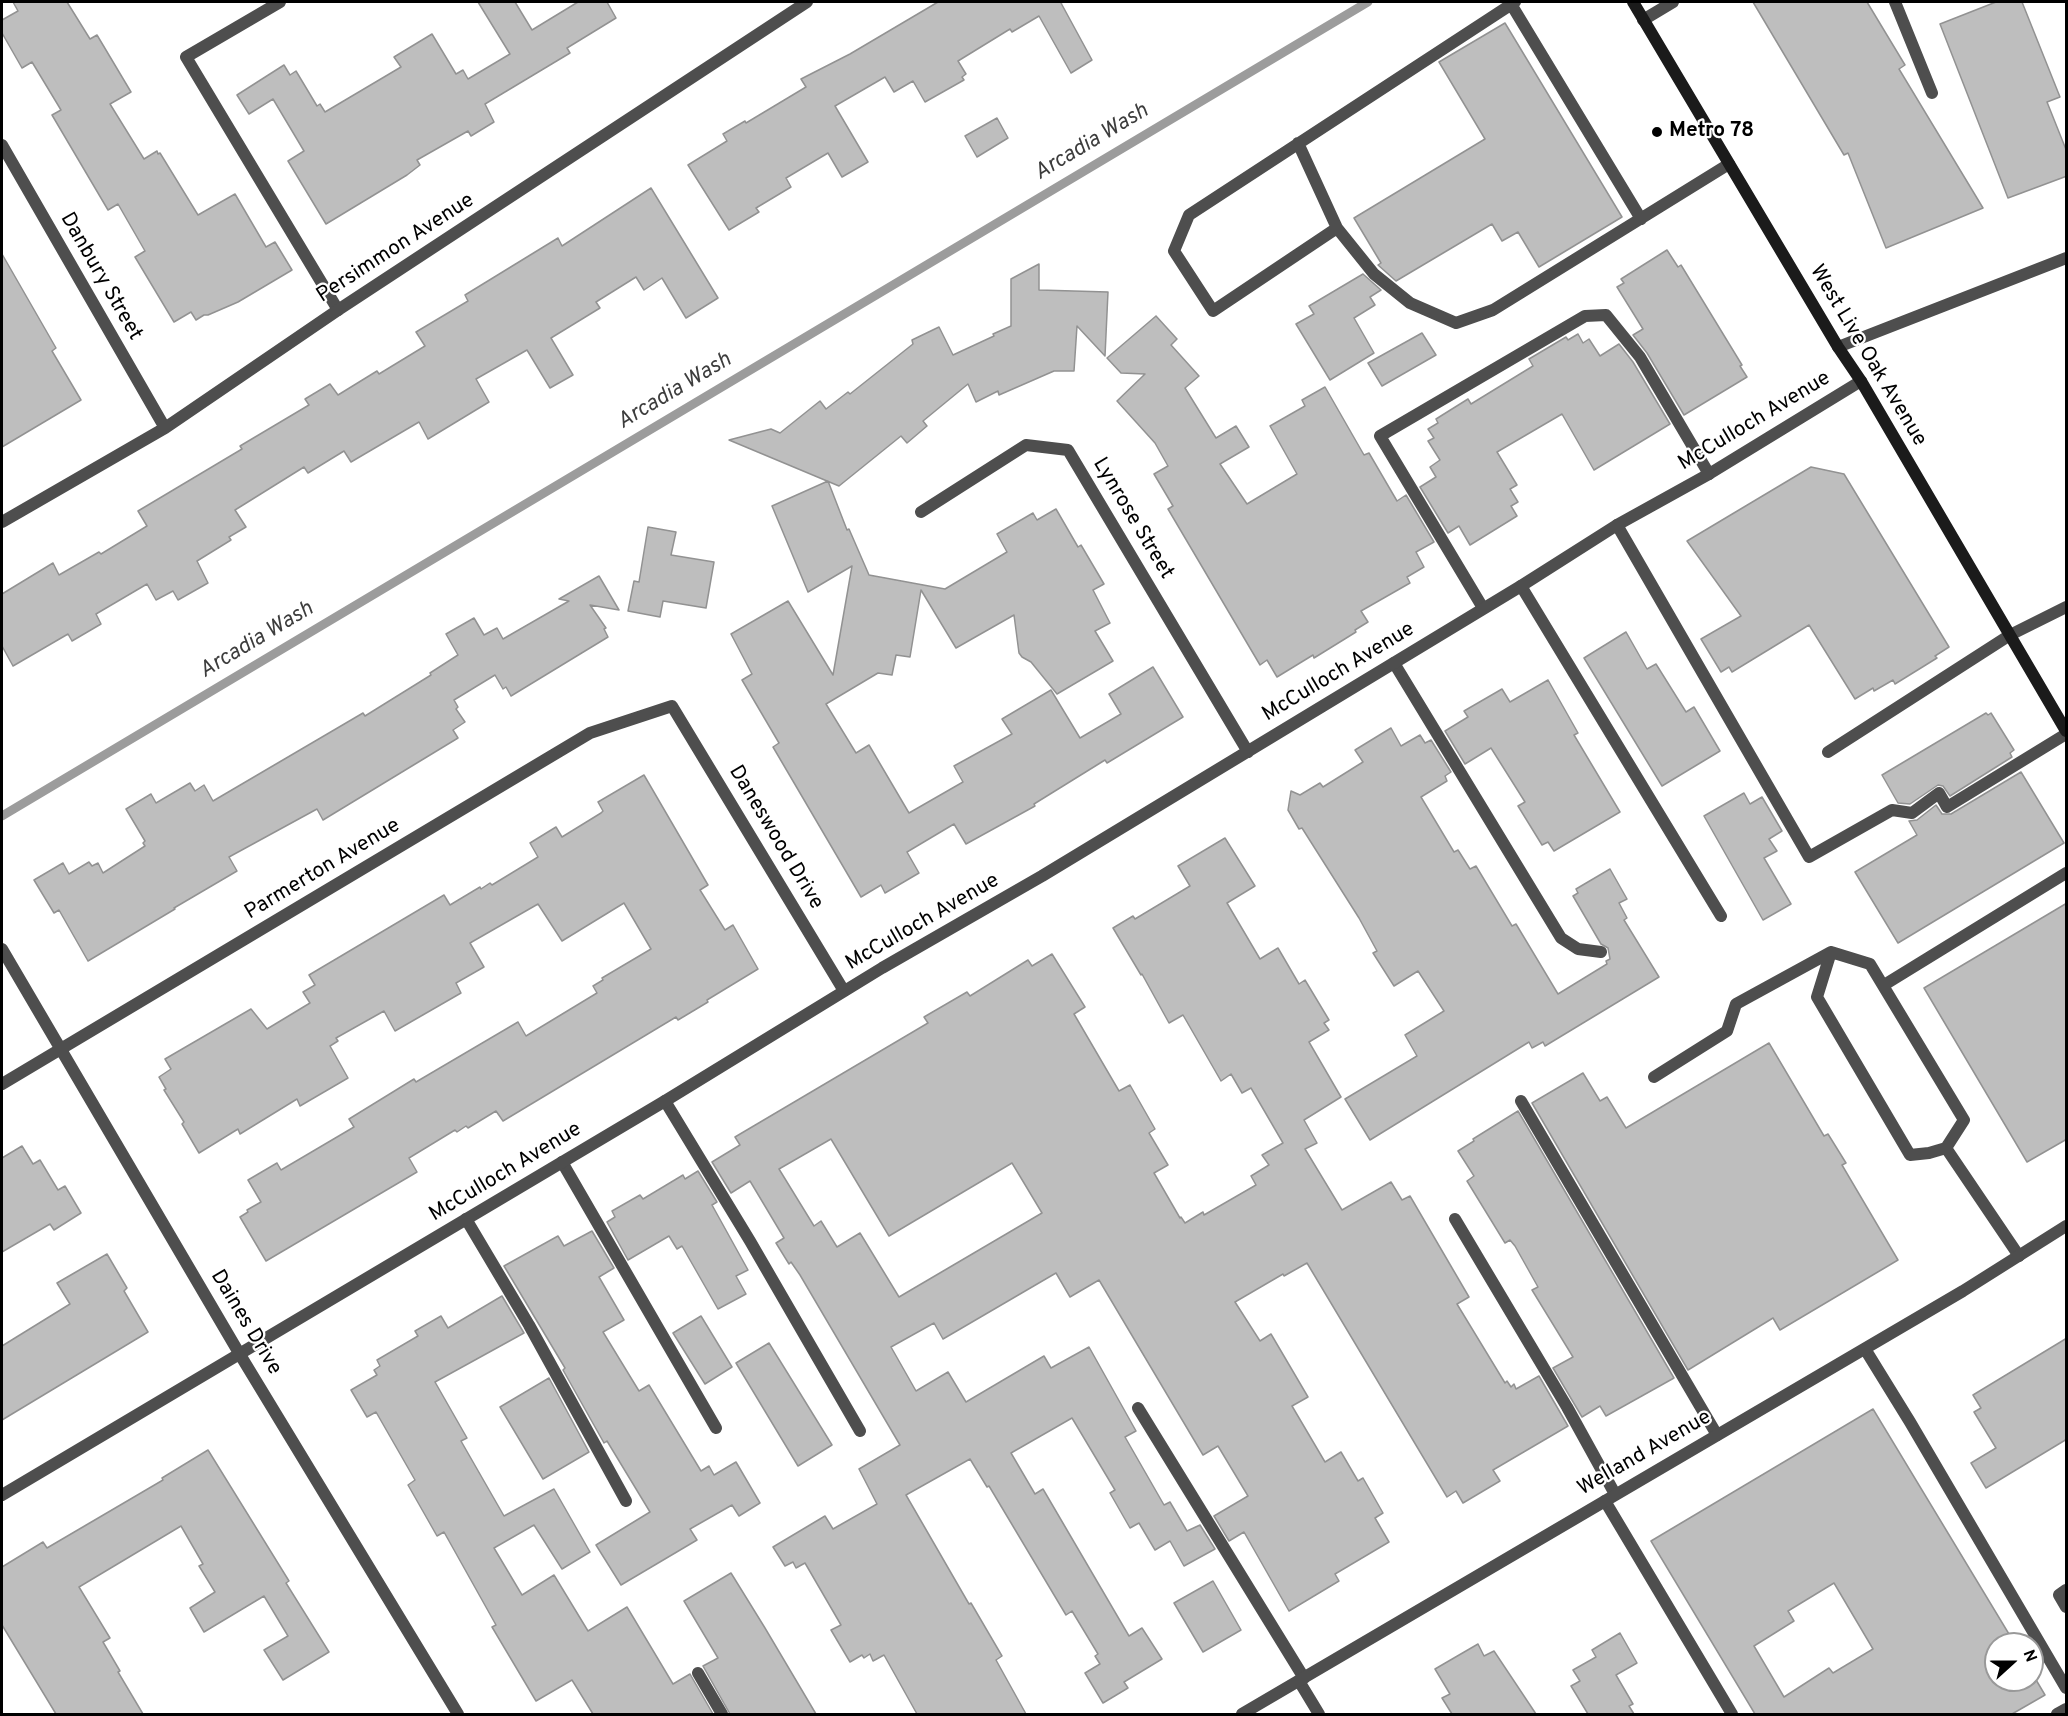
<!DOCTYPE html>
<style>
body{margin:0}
#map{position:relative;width:2068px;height:1716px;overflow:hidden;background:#fff;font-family:Overpass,sans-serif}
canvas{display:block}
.frame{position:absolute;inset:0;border:3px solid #000;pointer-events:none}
.north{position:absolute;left:1984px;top:1632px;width:60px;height:60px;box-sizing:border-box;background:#fff;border:2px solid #999;border-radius:50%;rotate:69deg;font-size:16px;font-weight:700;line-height:24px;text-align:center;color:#000}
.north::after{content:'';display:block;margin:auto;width:21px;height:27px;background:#000;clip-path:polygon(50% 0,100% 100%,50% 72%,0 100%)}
</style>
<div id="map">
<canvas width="2068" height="1716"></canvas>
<div class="frame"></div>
<div class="north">N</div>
</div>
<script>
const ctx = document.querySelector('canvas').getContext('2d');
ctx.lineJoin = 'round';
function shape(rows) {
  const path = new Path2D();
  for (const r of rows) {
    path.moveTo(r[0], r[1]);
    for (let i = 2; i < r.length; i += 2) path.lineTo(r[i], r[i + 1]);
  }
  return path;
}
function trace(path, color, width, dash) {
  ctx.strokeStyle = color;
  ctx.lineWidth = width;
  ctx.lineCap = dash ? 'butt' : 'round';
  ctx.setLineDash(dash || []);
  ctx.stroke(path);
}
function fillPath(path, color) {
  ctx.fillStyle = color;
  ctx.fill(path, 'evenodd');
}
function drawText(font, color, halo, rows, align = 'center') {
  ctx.font = font + ' Overpass,sans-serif';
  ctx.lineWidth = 4.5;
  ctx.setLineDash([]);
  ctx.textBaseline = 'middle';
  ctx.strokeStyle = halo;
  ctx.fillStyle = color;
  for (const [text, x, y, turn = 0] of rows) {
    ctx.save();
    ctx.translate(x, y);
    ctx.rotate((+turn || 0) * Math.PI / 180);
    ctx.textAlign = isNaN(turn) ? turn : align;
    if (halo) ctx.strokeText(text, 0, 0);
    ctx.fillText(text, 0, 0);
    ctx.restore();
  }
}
trace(shape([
 [2,816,1368,2]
]), '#9c9c9c', 9);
const building = shape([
 [13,2,67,2,90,39,97,35,131,92,110,104,144,159,157,151,158,154,160,153,198,215,235,194,266,247,275,242,292,270,238,302,208,315,204,315,196,320,191,312,174,322,135,257,145,251,118,204,108,210,52,115,61,110,32,62,22,68,2,33,2,20,18,11,13,2],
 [478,2,515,2,532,30,578,2,607,2,616,18,567,48,570,53,485,104,494,122,471,136,468,131,417,160,420,165,407,175,326,224,288,161,304,151,273,99,249,114,237,95,284,65,290,75,296,71,317,106,320,104,325,112,401,67,394,57,432,34,456,74,463,70,468,79,510,54,478,2],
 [938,2,1063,2,1061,3,1092,60,1071,73,1039,16,1012,32,1010,29,958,61,966,74,962,77,964,80,925,102,913,81,894,92,885,77,835,106,868,162,842,177,828,153,786,178,791,187,756,208,759,212,729,230,688,165,727,141,723,134,745,121,746,123,806,87,801,79,850,54,938,2],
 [1753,2,1867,2,1905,65,1899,69,1983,208,1886,248,1848,153,1844,155,1753,2],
 [1996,2,2022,2,2060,97,2047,102,2067,152,2067,176,2008,198,1940,24,1996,2],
 [1505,23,1622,217,1539,267,1518,232,1502,241,1492,224,1396,281,1378,265,1381,263,1354,218,1485,139,1439,62,1505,23],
 [997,118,1008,138,977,157,965,136,997,118],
 [651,188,718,298,686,318,662,278,644,290,636,277,596,302,600,308,551,338,573,375,550,388,527,350,476,379,489,402,428,439,419,422,351,462,344,451,308,473,304,467,235,510,246,527,229,537,231,540,197,561,208,583,178,600,173,591,156,600,147,584,96,614,101,624,72,641,68,634,13,666,2,646,2,594,53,563,59,575,99,552,101,554,147,526,138,511,242,449,240,446,309,405,305,399,330,384,338,395,377,371,379,374,425,346,416,332,468,301,465,295,558,238,562,246,651,188],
 [1667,250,1678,267,1681,265,1742,365,1740,366,1747,377,1684,415,1647,353,1633,335,1643,329,1617,287,1624,283,1621,279,1667,250],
 [2,254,56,348,52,351,81,400,2,447,2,254],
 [1039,264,1039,290,1108,292,1105,356,1077,326,1074,371,1054,371,999,395,998,391,976,402,968,384,923,421,927,426,907,443,901,436,839,486,729,440,771,429,780,433,820,401,826,409,848,392,850,394,913,344,912,340,939,327,953,355,994,336,993,334,1011,326,1011,279,1039,264],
 [1363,274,1381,290,1370,297,1375,305,1354,318,1374,353,1330,380,1296,324,1314,314,1309,306,1363,274],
 [1156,316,1177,339,1171,345,1199,376,1185,388,1216,438,1236,426,1249,447,1220,464,1247,504,1297,474,1270,426,1305,406,1302,400,1325,387,1364,455,1369,453,1397,501,1406,495,1434,542,1416,552,1424,567,1407,577,1410,583,1361,611,1368,622,1355,630,1356,632,1314,658,1313,655,1277,677,1267,660,1260,665,1168,509,1173,506,1154,474,1168,466,1155,443,1117,401,1145,374,1121,373,1107,358,1156,316],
 [1422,333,1436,355,1382,386,1368,363,1422,333],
 [1578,334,1583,343,1589,339,1600,356,1619,344,1633,362,1670,424,1594,470,1562,414,1497,452,1517,485,1510,489,1518,502,1511,506,1517,516,1470,545,1459,526,1448,533,1420,487,1436,477,1430,467,1440,460,1428,441,1434,438,1428,429,1438,423,1436,419,1468,399,1471,404,1533,366,1529,359,1566,337,1568,340,1578,334],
 [1811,467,1844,474,1949,647,1935,656,1937,658,1895,684,1893,680,1874,691,1873,688,1855,699,1809,625,1732,672,1729,667,1721,672,1701,639,1741,616,1687,541,1811,467],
 [828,481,847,530,849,529,869,575,945,589,1007,552,997,534,1033,513,1037,520,1056,509,1078,547,1081,545,1104,584,1093,590,1110,623,1095,631,1113,661,1057,694,1031,662,1022,657,1019,653,1014,615,956,648,921,590,910,657,896,655,892,675,878,673,826,704,856,753,869,745,909,813,963,782,954,766,1012,734,1002,719,1051,690,1080,738,1121,714,1109,694,1153,667,1183,717,1107,763,1105,760,1034,804,1035,806,966,844,954,824,907,852,919,873,885,893,881,885,861,897,773,747,779,743,742,680,752,674,731,634,788,601,833,675,852,566,808,592,772,506,828,481],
 [648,527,676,532,671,555,714,562,706,608,663,601,660,617,628,611,634,581,639,582,648,527],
 [599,576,619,610,590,605,606,628,604,629,608,637,511,696,506,687,503,689,495,675,454,700,458,707,456,709,465,722,453,730,458,738,323,820,317,809,229,857,237,871,174,908,175,909,88,961,59,910,54,913,34,880,63,863,69,874,89,862,92,866,98,863,103,873,145,846,143,843,145,841,126,809,151,794,156,803,190,783,195,791,204,785,213,801,363,713,365,716,431,675,430,673,458,655,446,634,474,618,484,635,497,628,503,639,569,601,559,599,599,576],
 [1626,632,1647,669,1656,664,1686,712,1694,707,1720,751,1662,786,1584,658,1626,632],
 [1548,680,1578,733,1574,735,1620,812,1554,851,1548,842,1542,845,1518,806,1525,802,1491,748,1465,764,1445,731,1468,717,1464,711,1502,689,1510,702,1548,680],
 [1986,713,1988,715,1991,713,2014,750,2010,753,2012,757,1950,796,1943,786,1938,785,1910,804,1898,803,1882,775,1986,713],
 [1391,728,1401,746,1420,735,1425,743,1431,740,1451,772,1445,776,1447,781,1421,797,1454,852,1458,850,1470,869,1476,866,1512,926,1516,924,1558,994,1607,964,1606,961,1610,959,1608,948,1601,944,1573,896,1578,893,1576,889,1610,869,1627,899,1619,903,1627,918,1624,920,1659,977,1545,1046,1543,1042,1532,1048,1529,1042,1370,1140,1345,1099,1417,1056,1405,1035,1444,1011,1418,971,1394,986,1373,953,1377,951,1359,918,1302,828,1299,829,1288,810,1291,791,1300,795,1320,783,1323,787,1363,762,1355,750,1391,728],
 [2021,772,2064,843,1898,943,1855,872,1917,835,1909,821,1917,820,1936,805,1942,814,1951,814,2021,772],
 [644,775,708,885,700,890,725,930,733,925,758,969,707,1000,708,1002,678,1020,676,1017,503,1121,496,1111,468,1128,466,1126,457,1132,455,1130,409,1158,417,1172,266,1261,240,1217,248,1212,247,1210,261,1202,248,1180,277,1163,281,1170,354,1127,349,1119,414,1079,416,1082,518,1022,526,1036,597,993,593,986,603,980,602,978,651,949,624,903,562,941,538,904,470,943,484,967,456,983,461,993,395,1031,384,1011,336,1038,338,1041,330,1046,348,1078,300,1106,297,1099,240,1134,238,1129,199,1153,182,1124,184,1122,164,1090,166,1089,159,1077,171,1069,165,1059,251,1009,267,1029,310,1003,303,992,315,985,309,975,444,895,450,905,480,887,481,889,490,883,492,885,538,857,530,843,556,827,562,837,601,813,603,811,598,802,644,775],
 [1744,793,1750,804,1762,797,1782,831,1769,839,1777,851,1764,858,1791,904,1763,920,1704,816,1744,793],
 [1225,838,1255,886,1227,903,1260,959,1278,948,1299,984,1305,980,1329,1020,1324,1023,1329,1030,1309,1042,1341,1097,1304,1120,1317,1143,1305,1149,1342,1210,1391,1182,1402,1200,1410,1196,1469,1297,1457,1304,1505,1383,1507,1381,1511,1387,1514,1384,1516,1389,1539,1376,1568,1426,1493,1470,1500,1481,1463,1503,1456,1491,1447,1497,1307,1263,1284,1276,1283,1274,1235,1302,1260,1341,1271,1334,1308,1397,1292,1406,1325,1462,1341,1452,1358,1481,1363,1478,1383,1513,1375,1518,1389,1542,1335,1574,1339,1581,1289,1611,1244,1532,1229,1541,1214,1516,1248,1496,1218,1446,1203,1455,1099,1280,1070,1297,1056,1273,943,1339,934,1323,891,1347,916,1391,948,1372,966,1402,1044,1356,1051,1368,1089,1347,1136,1431,1125,1437,1164,1505,1170,1502,1187,1531,1200,1525,1215,1549,1184,1566,1170,1541,1155,1550,1139,1523,1130,1528,1110,1493,1115,1490,1072,1418,1011,1453,1035,1494,1043,1489,1129,1636,1142,1628,1162,1659,1124,1682,1128,1688,1103,1703,1085,1673,1100,1664,1095,1656,1098,1654,1072,1611,1066,1615,989,1486,987,1487,970,1459,906,1495,969,1604,971,1603,1002,1656,996,1660,1026,1714,917,1714,884,1655,873,1661,870,1654,864,1658,862,1655,850,1662,831,1630,841,1625,805,1563,796,1568,793,1562,785,1566,773,1547,825,1516,833,1529,877,1504,859,1469,900,1445,800,1275,791,1262,789,1264,776,1243,784,1238,750,1181,731,1193,712,1162,740,1145,735,1137,928,1023,924,1017,967,992,970,996,1028,960,1032,966,1052,954,1085,1007,1074,1014,1119,1091,1130,1085,1155,1129,1149,1133,1168,1165,1154,1173,1180,1218,1181,1217,1185,1223,1203,1212,1204,1215,1256,1185,1251,1176,1269,1165,1262,1155,1283,1143,1251,1088,1242,1093,1231,1074,1221,1081,1183,1015,1169,1023,1142,974,1141,975,1113,928,1133,916,1135,919,1190,886,1178,866,1225,838],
 [831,1139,889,1236,1012,1163,1042,1213,899,1297,860,1233,837,1247,821,1221,814,1226,779,1169,831,1139],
 [2067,903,2067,1139,2027,1162,1924,988,2067,903],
 [1769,1043,1824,1136,1828,1134,1846,1163,1842,1165,1898,1260,1780,1330,1773,1318,1688,1370,1532,1103,1583,1073,1600,1101,1607,1097,1626,1128,1769,1043],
 [1518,1111,1674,1378,1606,1416,1600,1406,1582,1417,1553,1368,1573,1357,1532,1290,1538,1287,1515,1246,1510,1240,1505,1243,1467,1181,1474,1176,1458,1151,1474,1141,1473,1139,1518,1111],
 [22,1146,33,1164,40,1160,58,1190,65,1186,81,1213,54,1230,50,1224,2,1252,2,1158,22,1146],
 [698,1171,717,1202,712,1205,748,1270,736,1276,746,1294,718,1309,682,1246,677,1249,669,1236,628,1260,607,1222,615,1217,612,1211,640,1195,643,1199,683,1175,685,1179,698,1171],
 [592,1231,614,1268,599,1277,624,1320,603,1332,639,1391,649,1385,701,1471,709,1466,714,1475,736,1462,760,1503,739,1516,732,1505,690,1529,697,1540,621,1585,596,1545,650,1512,607,1441,604,1443,563,1370,565,1368,504,1266,558,1236,564,1246,592,1231],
 [107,1254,127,1288,124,1291,148,1332,2,1420,2,1346,70,1304,57,1283,107,1254],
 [502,1296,524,1333,435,1382,467,1438,461,1441,504,1516,554,1489,590,1552,562,1569,534,1525,494,1548,522,1595,554,1575,588,1631,627,1607,673,1684,690,1674,713,1714,593,1714,572,1680,536,1701,492,1627,496,1625,444,1532,437,1536,408,1485,415,1480,376,1412,367,1417,351,1390,377,1375,374,1370,380,1366,377,1360,418,1336,415,1331,441,1316,448,1328,502,1296],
 [701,1316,732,1367,705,1384,673,1333,701,1316],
 [2067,1338,2067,1439,1986,1488,1971,1463,1996,1448,1974,1412,1981,1408,1973,1395,2067,1338],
 [769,1343,832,1445,798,1466,736,1363,769,1343],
 [549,1378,589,1452,543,1479,500,1407,549,1378],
 [1873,1409,2015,1644,1996,1644,1996,1680,2032,1680,2032,1673,2045,1695,2012,1714,1755,1714,1651,1541,1873,1409],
 [1834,1583,1873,1649,1833,1673,1829,1668,1784,1697,1754,1646,1794,1621,1788,1611,1834,1583],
 [208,1450,289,1581,286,1583,329,1652,283,1680,264,1650,288,1636,264,1596,204,1632,190,1608,215,1592,199,1566,203,1564,181,1526,79,1587,110,1638,103,1642,120,1671,118,1672,143,1714,56,1714,2,1625,2,1567,43,1542,47,1548,163,1480,162,1478,208,1450],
 [731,1573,765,1628,816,1714,730,1714,703,1666,718,1658,684,1601,731,1573],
 [1213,1581,1241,1630,1203,1652,1174,1603,1213,1581],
 [1620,1633,1637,1663,1616,1675,1633,1704,1629,1706,1634,1714,1588,1714,1571,1686,1580,1681,1573,1670,1596,1657,1592,1650,1620,1633],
 [1478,1644,1484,1656,1494,1651,1536,1714,1452,1714,1442,1698,1450,1694,1435,1669,1478,1644]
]);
fillPath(building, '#bebebe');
trace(building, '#929292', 1.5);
trace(shape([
 [280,2,186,57,338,310],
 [1515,2,1189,215,1174,251,1213,311,1337,228,1374,274,1410,303,1456,323,1493,310,1729,164],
 [1895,2,1932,93],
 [1511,4,1641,219],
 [1643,20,1673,2],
 [1298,143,1337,228],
 [1838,347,2066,258],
 [1617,525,1809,857,1892,810,1912,813,1939,793,1947,807,2066,734],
 [1521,586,1721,916],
 [1483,608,1380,436,1585,316,1606,315,1640,357,1709,474],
 [1394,663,1561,938,1578,949,1601,952],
 [1828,752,2010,635,2066,607],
 [1884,985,2066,873],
 [1654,1077,1727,1031,1736,1004,1831,952,1870,964,1964,1120,1946,1148,1929,1153,1910,1155,1817,997,1831,952],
 [665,1101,750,1241,860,1431],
 [1521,1101,1717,1435],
 [1946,1148,2019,1256],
 [562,1162,716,1428],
 [466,1219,529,1325,626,1501],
 [1455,1219,1567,1407,1615,1494],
 [1865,1349,1910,1422,2066,1688],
 [1138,1408,1304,1678],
 [1605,1501,1732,1714],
 [2066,1590,2059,1595,2066,1607],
 [698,1673,722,1714],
 [1299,1681,1319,1714],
 [2057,1714,2066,1709]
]), '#4e4e4e', 12);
trace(shape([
 [2,145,165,428],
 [921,512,1026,445,1068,450,1248,752],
 [2,522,165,428,338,310,807,2],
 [2,949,239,1353,458,1714],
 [2,1084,590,733,672,706,844,991],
 [2,1495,665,1101,882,968,1042,876,1521,586,1617,525,1709,474,1861,381],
 [1242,1714,1963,1291,2066,1226]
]), '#4e4e4e', 12);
trace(shape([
 [1633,2,1838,347,1861,381,2066,731]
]), '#1b1b1b', 12);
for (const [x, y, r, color] of [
 [1657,132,6,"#000"]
]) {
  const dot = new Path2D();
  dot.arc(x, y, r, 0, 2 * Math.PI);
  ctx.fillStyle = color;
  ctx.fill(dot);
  trace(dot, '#fff', 2);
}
drawText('bold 21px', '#000', '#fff', [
 ["Metro 78",1669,132]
], 'left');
drawText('21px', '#000', '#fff', [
 ["Persimmon Avenue",396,249,-33],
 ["Danbury Street",100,277,60],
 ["West Live Oak Avenue",1867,356,59],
 ["McCulloch Avenue",1755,422,-31],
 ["Lynrose Street",1132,519,59],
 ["McCulloch Avenue",1339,673,-31],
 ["Daneswood Drive",775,838,59],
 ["Parmerton Avenue",323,870,-31],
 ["McCulloch Avenue",923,923,-30],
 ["McCulloch Avenue",506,1173,-31],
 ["Daines Drive",245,1323,59],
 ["Welland Avenue",1645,1454,-30]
]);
drawText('italic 22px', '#3d3d3d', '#fff', [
 ["Arcadia Wash",1092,143,-31],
 ["Arcadia Wash",675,392,-31],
 ["Arcadia Wash",257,641,-31]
]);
</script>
